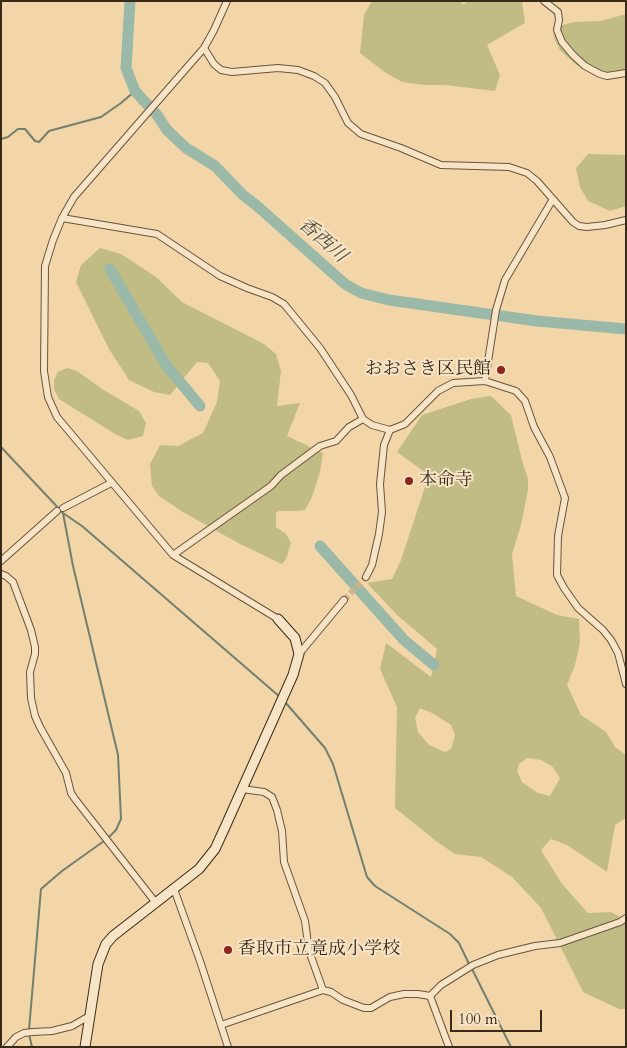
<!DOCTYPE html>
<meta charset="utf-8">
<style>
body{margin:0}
#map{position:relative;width:627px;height:1048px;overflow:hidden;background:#f3d6a8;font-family:Cardo,serif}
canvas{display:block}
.frame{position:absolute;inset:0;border:2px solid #382919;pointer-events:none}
.scale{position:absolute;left:450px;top:1010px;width:92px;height:22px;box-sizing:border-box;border:2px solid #382919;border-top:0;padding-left:6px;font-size:15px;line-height:18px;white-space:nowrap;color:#382919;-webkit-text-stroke:4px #f7e4c6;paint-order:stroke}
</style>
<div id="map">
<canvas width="627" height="1048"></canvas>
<div class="frame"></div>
<div class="scale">100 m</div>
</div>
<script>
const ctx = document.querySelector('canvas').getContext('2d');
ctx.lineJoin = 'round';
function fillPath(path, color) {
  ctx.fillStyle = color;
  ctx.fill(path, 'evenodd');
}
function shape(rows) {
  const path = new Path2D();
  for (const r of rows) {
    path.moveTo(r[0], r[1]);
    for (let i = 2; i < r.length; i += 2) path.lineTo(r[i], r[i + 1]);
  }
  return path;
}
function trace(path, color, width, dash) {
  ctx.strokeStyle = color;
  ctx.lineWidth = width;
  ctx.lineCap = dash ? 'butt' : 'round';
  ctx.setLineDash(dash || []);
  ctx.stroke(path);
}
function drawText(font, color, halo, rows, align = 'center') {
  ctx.font = font + ' Cardo,"Noto Serif JP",serif';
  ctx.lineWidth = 4;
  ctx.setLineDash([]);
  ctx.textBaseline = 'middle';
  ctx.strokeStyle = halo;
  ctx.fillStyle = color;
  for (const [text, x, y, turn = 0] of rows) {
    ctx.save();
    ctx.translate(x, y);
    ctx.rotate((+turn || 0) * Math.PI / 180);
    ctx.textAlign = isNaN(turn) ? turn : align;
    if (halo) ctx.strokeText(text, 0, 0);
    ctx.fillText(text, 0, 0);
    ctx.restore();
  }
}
fillPath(shape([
 [372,1,461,1,462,5,469,1,522,1,525,23,487,45,500,75,495,91,445,85,425,85,402,82,386,73,360,53,364,15],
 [626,14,626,75,599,77,575,64,560,50,554,38,553,28,573,22,601,21],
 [588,154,626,155,626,206,610,211,588,201,580,187,576,168],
 [100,248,121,254,156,277,182,302,264,344,276,354,281,371,277,406,300,403,287,436,323,453,320,472,312,497,305,510,298,511,279,511,276,513,276,527,286,534,291,543,286,559,282,564,240,544,183,512,159,496,152,486,150,464,160,445,178,446,203,433,217,402,220,381,208,363,197,362,170,395,154,392,129,380,109,349,76,282,81,265],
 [67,368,77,371,102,389,139,411,146,423,143,436,128,440,115,434,59,399,54,389,54,380,58,372],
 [491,396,511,415,523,464,528,479,528,490,521,525,512,554,516,596,557,615,579,619,580,643,575,665,567,685,581,715,606,732,615,747,626,755,626,818,615,825,607,872,567,845,551,839,541,850,562,884,588,913,611,912,626,920,626,1009,619,1009,583,992,541,908,512,877,481,857,455,854,436,841,395,808,397,707,380,669,386,643,431,677,437,649,397,615,367,583,392,579,401,560,429,475,397,452,422,415,471,399],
 [420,708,432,713,451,725,455,735,451,749,445,752,429,745,418,732,415,718],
 [527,758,541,760,552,766,560,778,550,796,538,793,522,782,517,771,519,764]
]), '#c0bc84');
trace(shape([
 [1,139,8,137,18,129,25,129,35,141,39,142,49,131,101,117,121,103,135,91],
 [1,447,63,513,82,526,280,697],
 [63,513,73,566,118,755,121,819,116,830,109,837],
 [285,702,325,748,333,764,367,877,375,886,450,934,459,943,469,964],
 [472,969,511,1047],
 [29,1030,41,889,62,871,104,841],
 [29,1034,32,1047]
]), '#737f6f', 2);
trace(shape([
 [130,1,126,68,135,91,157,115,167,130,186,148,215,166,243,195,256,205,345,284,361,293,389,300,537,321,626,329],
 [110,269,166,365,200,406],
 [320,546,404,640,434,665]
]), '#9bb9a9', 11);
trace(shape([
 [344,600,366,577]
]), '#ceb38b', 6, [6, 3]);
const street = shape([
 [227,1,214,30,204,48,74,197,62,218,53,240,45,266,44,371,48,397,57,417,173,555,278,619],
 [544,1,558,12,559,20,557,30,562,42,573,55,585,66,600,74,607,76,626,73],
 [204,48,214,64,221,70,232,72,278,68,298,70,314,76,325,83,335,97,348,123,361,134,401,148,441,165,509,167,527,173,537,181,573,222,579,226,587,227,605,225,626,220],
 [62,218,157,234,220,276,247,288,272,297,284,304,320,348,351,395,363,419,372,425,390,430,405,424,438,391,453,383,485,381,516,391,525,401,534,427,550,457,565,498,558,536,557,575,564,588,578,608,603,630,611,640,618,653,626,684],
 [485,381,496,310,505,280,553,199],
 [63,508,111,483],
 [173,555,271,486,281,475,320,446,336,441,349,427,363,419],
 [1,561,57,511],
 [1,574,6,576,13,582,31,630,35,647,35,654,30,672,31,698,35,716,40,727,66,773,71,793,75,799,156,903],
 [366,577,372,565,379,534,382,512,380,484,384,445,390,430],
 [299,654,344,600],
 [242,789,264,792,272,797,277,810,282,831,284,862,305,921,309,951,323,990],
 [174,889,200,961,228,1047],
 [430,996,441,985,473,965,498,955,535,946,560,943,620,922,626,918],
 [430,996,449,1047],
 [221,1025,323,990,331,992,343,1000,364,1008,371,1008,390,997,404,994,418,994,430,996],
 [7,1047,16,1037,24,1033,33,1032,52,1031,72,1026,91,1015]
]);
const secondary = shape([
 [85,1047,98,964,106,944,113,936,199,869,215,849,226,825,293,675,299,654,295,638,278,619]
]);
trace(street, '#67543d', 8);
trace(secondary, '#382919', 11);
trace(street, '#f7e4c6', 6);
trace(secondary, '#f7e4c6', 9);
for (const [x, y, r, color] of [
 [501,370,5,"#8f2418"],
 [409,481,5,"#8f2418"],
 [228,950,5,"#8f2418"]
]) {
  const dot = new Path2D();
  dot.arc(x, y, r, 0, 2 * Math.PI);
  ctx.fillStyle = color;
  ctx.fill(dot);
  trace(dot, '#f7e4c6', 2);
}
drawText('18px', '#382919', '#f7e4c6', [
 ["おおさき区民館",491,370,"right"],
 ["本命寺",419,481],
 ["香取市立竟成小学校",238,950]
], 'left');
drawText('italic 19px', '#514d3d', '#f7e4c6', [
 ["香西川",322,241,41]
]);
</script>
